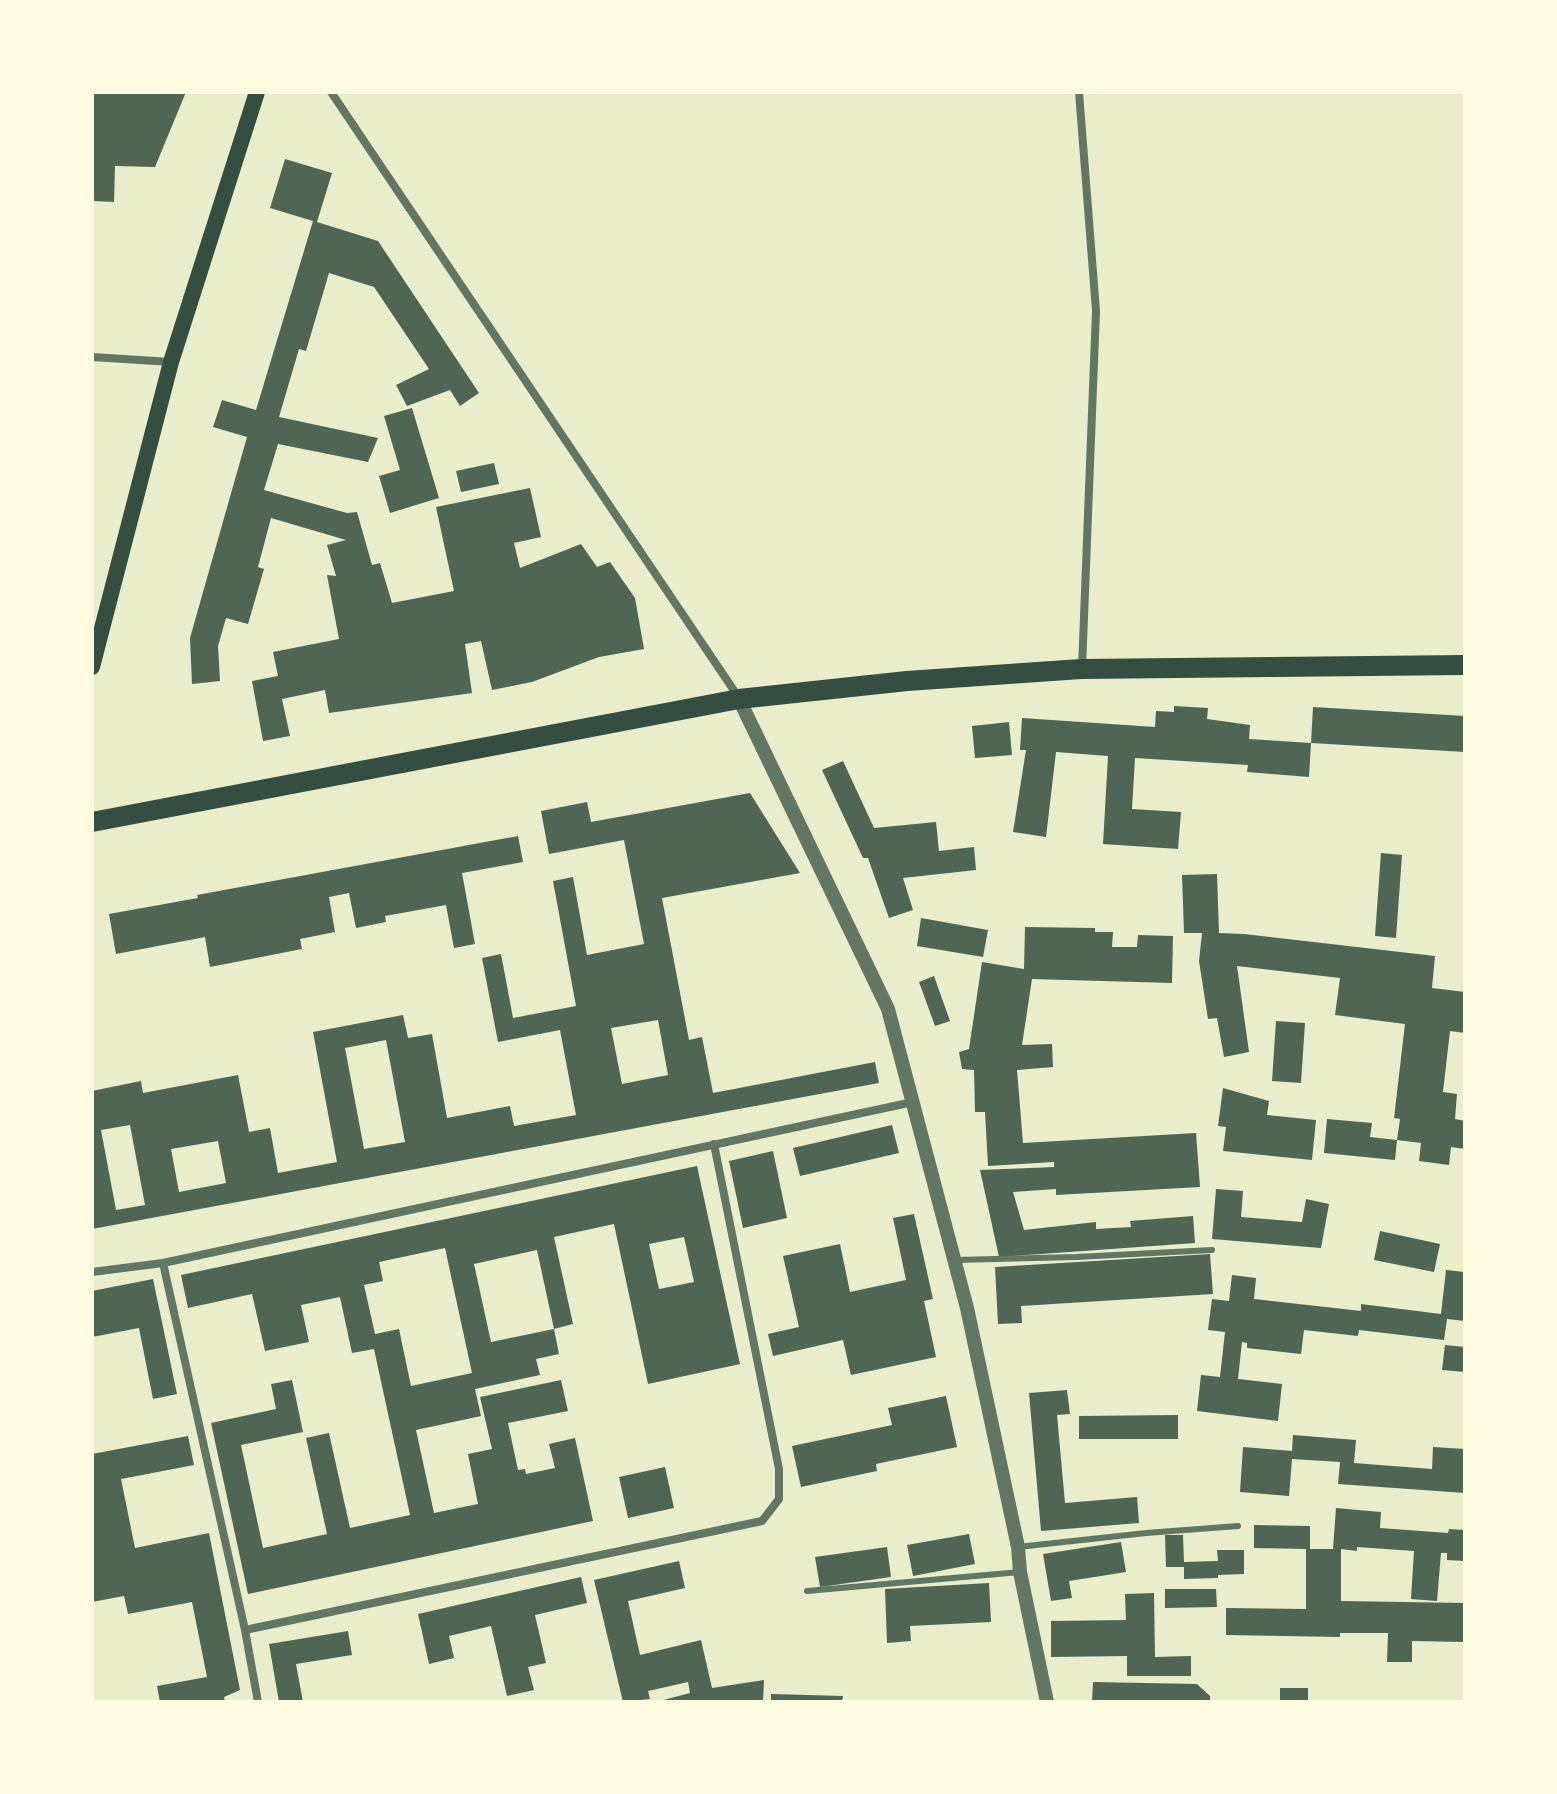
<!DOCTYPE html>
<style>
body{margin:0}
#map{position:relative;width:1557px;height:1794px;overflow:hidden;background:#e9edc9;font-family:"PT Sans",sans-serif}
canvas{display:block}
.frame{position:absolute;inset:0;border:94px solid #fefae0;pointer-events:none}
</style>
<div id="map">
<canvas width="1557" height="1794"></canvas>
<div class="frame"></div>
</div>
<script>
const ctx = document.querySelector('canvas').getContext('2d');
ctx.lineJoin = 'round';
function fillPath(path, color) {
  ctx.fillStyle = color;
  ctx.fill(path, 'evenodd');
}
function shape(rows) {
  const path = new Path2D();
  for (const r of rows) {
    path.moveTo(r[0], r[1]);
    for (let i = 2; i < r.length; i += 2) path.lineTo(r[i], r[i + 1]);
  }
  return path;
}
function trace(path, color, width, dash) {
  ctx.strokeStyle = color;
  ctx.lineWidth = width;
  ctx.lineCap = dash ? 'butt' : 'round';
  ctx.setLineDash(dash || []);
  ctx.stroke(path);
}
fillPath(shape([
 [92,92,186,92,155,167,115,166,114,202,92,201],
 [285,159,332,173,317,222,378,241,479,393,460,406,450,390,407,406,396,385,429,369,374,287,329,273,306,351,299,349,279,417,378,438,368,462,278,444,264,490,347,513,357,512,372,565,380,563,392,603,454,591,436,507,530,488,541,537,514,543,520,568,581,544,597,567,610,562,635,598,644,649,599,657,532,682,492,690,481,641,465,644,472,693,329,713,325,690,282,699,290,736,263,741,252,681,278,676,273,652,339,639,327,575,336,576,327,545,346,540,271,518,258,567,264,569,248,624,226,618,218,646,220,681,192,684,190,638,247,437,213,427,222,400,256,410,313,221,270,208],
 [412,408,439,498,390,513,379,476,400,470,384,416],
 [494,463,499,484,461,492,456,471],
 [1174,706,1208,708,1207,719,1250,725,1249,739,1311,743,1313,707,1465,716,1465,752,1311,743,1309,777,1247,772,1248,765,1135,758,1132,809,1181,812,1178,849,1103,844,1108,756,1056,752,1046,837,1013,832,1026,750,1020,750,1022,718,1155,727,1156,711,1174,712],
 [1009,722,1012,755,975,758,972,726],
 [843,761,874,828,936,822,939,851,974,847,976,870,903,878,913,910,889,918,868,858,863,858,822,770],
 [750,793,800,873,662,898,689,1040,702,1037,713,1093,875,1062,879,1083,92,1229,92,1091,141,1081,143,1093,238,1075,249,1132,270,1128,278,1173,337,1162,313,1032,403,1015,408,1038,432,1034,447,1118,510,1106,514,1126,576,1115,560,1030,498,1042,482,958,501,954,513,1018,576,1006,553,881,573,877,587,955,644,944,624,840,549,854,541,811,587,802,591,822],
 [658,1020,668,1075,622,1084,611,1028],
 [386,1040,405,1142,364,1149,345,1048],
 [130,1125,145,1205,116,1210,101,1130],
 [218,1141,226,1183,179,1192,171,1149],
 [518,836,523,862,462,873,475,944,454,948,446,905,385,916,386,922,356,928,349,893,329,897,335,932,300,939,302,949,210,967,205,937,116,954,109,914,198,898,197,895],
 [1381,853,1402,855,1396,938,1375,936],
 [1217,874,1219,933,1244,934,1435,956,1432,988,1465,992,1465,1033,1450,1031,1443,1092,1457,1094,1455,1119,1465,1121,1465,1149,1451,1147,1449,1165,1419,1161,1421,1143,1397,1140,1400,1119,1394,1118,1405,1024,1335,1015,1340,978,1237,966,1249,1052,1224,1057,1217,1018,1208,1019,1199,961,1202,933,1184,933,1182,875],
 [921,918,988,930,983,957,917,946],
 [1025,927,1095,928,1095,932,1113,932,1112,947,1137,947,1138,935,1173,936,1172,983,1032,979,1022,1045,1052,1044,1053,1067,1017,1070,1023,1143,1196,1133,1200,1187,1056,1195,1056,1189,1013,1192,1024,1230,1096,1222,1096,1229,1131,1227,1130,1221,1193,1216,1195,1243,999,1257,980,1170,1054,1167,1054,1162,988,1166,985,1112,975,1112,974,1070,962,1069,959,1052,969,1049,982,962,1024,969],
 [934,976,950,1021,935,1026,919,982],
 [1276,1021,1305,1023,1301,1083,1272,1081],
 [1223,1088,1269,1101,1267,1115,1316,1120,1312,1160,1223,1151,1226,1127,1218,1126],
 [1327,1119,1372,1123,1370,1137,1397,1140,1395,1160,1324,1153],
 [892,1125,899,1153,800,1176,793,1148],
 [773,1151,787,1218,743,1228,729,1161],
 [697,1166,740,1364,648,1384,614,1224,554,1237,573,1324,554,1329,559,1354,536,1359,540,1375,475,1389,481,1416,416,1430,434,1513,478,1504,468,1454,492,1449,480,1397,561,1380,568,1411,508,1423,518,1470,525,1469,526,1474,555,1468,549,1444,575,1438,593,1521,248,1594,211,1423,276,1409,271,1384,292,1380,303,1432,241,1445,263,1548,327,1534,306,1438,329,1433,350,1528,410,1515,374,1349,352,1353,340,1297,301,1305,309,1342,265,1351,252,1294,188,1308,181,1275],
 [684,1237,694,1282,659,1289,649,1244],
 [445,1248,472,1373,411,1386,399,1329,375,1334,364,1285,383,1281,379,1262],
 [537,1250,554,1329,491,1342,474,1264],
 [1216,1189,1243,1191,1241,1217,1302,1222,1306,1199,1329,1204,1321,1248,1212,1239],
 [914,1214,933,1299,924,1301,936,1357,851,1375,843,1340,773,1356,768,1334,799,1327,783,1256,840,1244,850,1292,906,1280,893,1218],
 [1380,1231,1440,1244,1434,1272,1374,1260],
 [1210,1254,1213,1294,1021,1306,1022,1323,998,1324,995,1267],
 [1446,1270,1465,1272,1465,1321,1447,1319,1444,1340,1359,1330,1358,1336,1304,1330,1301,1354,1247,1348,1247,1343,1242,1342,1238,1379,1282,1384,1278,1421,1197,1411,1201,1375,1220,1377,1225,1332,1208,1330,1212,1299,1229,1301,1232,1275,1256,1278,1254,1299,1361,1311,1361,1304,1441,1314],
 [153,1279,177,1394,153,1399,139,1328,92,1337,92,1291],
 [1445,1345,1465,1347,1465,1372,1442,1370],
 [1067,1390,1070,1414,1057,1415,1065,1503,1137,1497,1139,1523,1041,1531,1029,1393],
 [946,1396,957,1447,876,1464,877,1471,801,1487,792,1446,892,1425,888,1408],
 [1178,1415,1178,1439,1079,1439,1079,1416],
 [1293,1435,1356,1440,1354,1463,1432,1469,1433,1447,1465,1449,1465,1493,1338,1484,1340,1462,1292,1459,1289,1496,1240,1492,1243,1447,1292,1451],
 [188,1436,194,1465,121,1479,135,1548,209,1533,240,1690,224,1697,225,1702,160,1702,157,1686,207,1677,192,1602,128,1614,124,1596,92,1602,92,1454],
 [665,1467,674,1508,628,1518,619,1477],
 [1336,1508,1381,1512,1380,1528,1448,1533,1449,1529,1465,1530,1465,1561,1447,1560,1447,1553,1441,1553,1437,1601,1411,1599,1414,1551,1357,1547,1357,1551,1341,1549,1341,1601,1465,1603,1465,1642,1412,1641,1412,1662,1387,1662,1388,1633,1340,1633,1340,1637,1226,1635,1226,1608,1306,1609,1306,1549,1254,1548,1254,1525,1310,1526,1310,1549,1333,1549],
 [969,1534,975,1564,913,1576,907,1545],
 [1165,1535,1183,1535,1184,1562,1218,1561,1217,1550,1244,1550,1244,1574,1218,1575,1218,1578,1184,1579,1184,1567,1166,1567],
 [1121,1542,1126,1572,1069,1581,1072,1598,1051,1601,1043,1554],
 [887,1547,891,1577,820,1587,815,1557],
 [679,1561,685,1588,628,1601,640,1655,701,1640,712,1688,764,1680,763,1702,656,1702,690,1693,688,1682,648,1691,650,1699,623,1702,594,1580],
 [581,1577,587,1603,535,1615,546,1663,528,1667,534,1690,507,1696,491,1626,449,1636,454,1658,429,1664,418,1614],
 [989,1583,991,1622,910,1626,911,1641,887,1643,885,1589],
 [1165,1589,1216,1589,1217,1607,1165,1608],
 [1154,1593,1155,1657,1191,1656,1191,1676,1127,1676,1127,1656,1051,1657,1051,1621,1126,1620,1125,1594],
 [348,1631,352,1655,296,1664,303,1702,279,1702,269,1644],
 [1093,1682,1197,1684,1210,1696,1210,1702,1092,1702],
 [1280,1688,1308,1688,1308,1702,1280,1702],
 [771,1694,843,1696,842,1702,771,1702]
]), '#4f6655');
trace(shape([
 [956,1260,1076,1257,1212,1250],
 [1018,1547,1146,1533,1238,1526],
 [807,1591,1020,1572]
]), '#617663', 6);
trace(shape([
 [331,92,739,698],
 [1079,92,1096,311,1082,668],
 [92,357,171,362],
 [163,1263,245,1630,258,1702],
 [92,1272,163,1263,913,1102],
 [245,1630,762,1521,779,1499,779,1469,714,1144]
]), '#617663', 8);
trace(shape([
 [739,699,888,1009,967,1308,1018,1547,1020,1572,1047,1702]
]), '#617663', 14);
trace(shape([
 [92,667,171,362,257,92]
]), '#344e41', 16);
trace(shape([
 [92,822,739,699,907,681,1081,669,1465,665]
]), '#344e41', 20);
</script>
